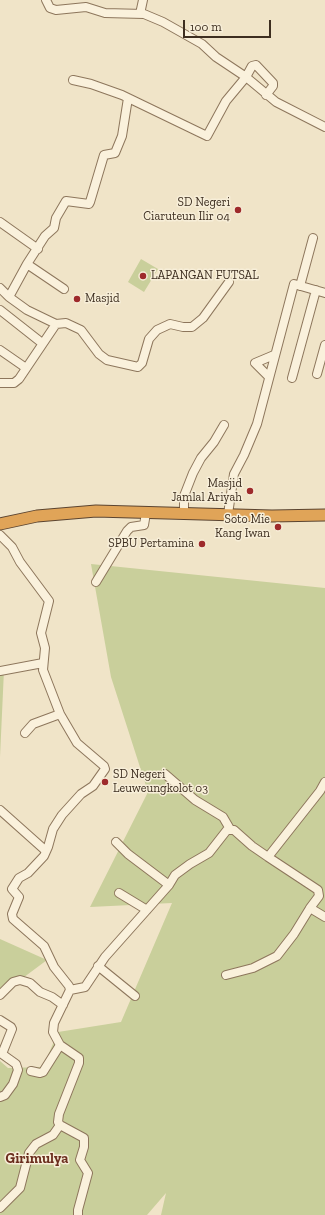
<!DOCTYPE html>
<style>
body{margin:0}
#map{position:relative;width:325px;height:1215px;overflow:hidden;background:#f0e4c8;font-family:"Zilla Slab",serif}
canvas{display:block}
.scale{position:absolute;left:183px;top:20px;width:88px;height:18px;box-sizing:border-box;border:2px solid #3d2e20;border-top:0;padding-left:5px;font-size:12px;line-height:14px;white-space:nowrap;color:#3d2e20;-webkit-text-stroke:3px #f7eed8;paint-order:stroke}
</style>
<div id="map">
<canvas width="325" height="1215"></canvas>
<div class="scale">100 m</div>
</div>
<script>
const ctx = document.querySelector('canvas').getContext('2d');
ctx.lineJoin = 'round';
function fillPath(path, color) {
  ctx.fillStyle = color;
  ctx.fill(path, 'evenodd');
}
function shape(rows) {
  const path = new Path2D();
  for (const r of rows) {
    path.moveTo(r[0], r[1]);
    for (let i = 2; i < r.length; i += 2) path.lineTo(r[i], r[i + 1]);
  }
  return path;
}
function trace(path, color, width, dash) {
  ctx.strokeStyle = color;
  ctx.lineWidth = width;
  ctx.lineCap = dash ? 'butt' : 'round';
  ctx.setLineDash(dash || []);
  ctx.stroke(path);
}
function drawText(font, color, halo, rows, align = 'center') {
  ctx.font = font + ' "Zilla Slab",serif';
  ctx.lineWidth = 3;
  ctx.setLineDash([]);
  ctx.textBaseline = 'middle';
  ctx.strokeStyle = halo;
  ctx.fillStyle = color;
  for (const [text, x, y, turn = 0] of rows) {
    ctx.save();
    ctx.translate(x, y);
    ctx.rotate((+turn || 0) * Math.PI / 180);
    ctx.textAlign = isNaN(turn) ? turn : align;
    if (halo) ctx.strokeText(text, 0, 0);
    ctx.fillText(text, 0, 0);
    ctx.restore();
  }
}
fillPath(shape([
 [141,259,158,269,144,292,128,282],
 [91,564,325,588,325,1215,161,1215,166,1193,147,1215,0,1215,0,1061,8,1068,43,1067,58,1032,121,1022,172,903,90,907,148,792,111,677],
 [0,670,4,670,0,757],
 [0,939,47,960,0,995]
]), '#c9cf9b');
const minor = shape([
 [46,0,50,8,56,10,86,7,105,13,144,14,163,22,202,44,216,57,246,77,252,66,256,65,273,83,273,86,266,95],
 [140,14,143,0],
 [73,80,91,84,122,95,207,136,226,101,246,77,276,102,325,127],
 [0,222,38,249],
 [27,264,64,289],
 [300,286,313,238],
 [0,288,9,297],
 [0,310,42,343],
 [56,324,66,323,81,330,99,354,107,360,138,367,142,363,149,339,157,330,170,324,183,327,192,327,203,318,229,282],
 [0,350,26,368],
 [317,374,325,345],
 [268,376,255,363,274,355],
 [292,378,316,290],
 [0,383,14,383,19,379,56,324,27,310,9,297,27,264,45,236,54,228,56,218,66,201,89,204,90,202,104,155,115,153,122,136,128,98],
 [184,514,184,496,193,473,201,458,214,442,224,425],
 [228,514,234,474,244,455,257,424,294,284,325,293],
 [0,535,12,547,20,562,49,601,41,633,45,648,43,670,60,714,77,743,104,766,105,769,93,786,81,794,62,815,53,829,48,847,44,856,28,873,19,878,12,889,19,897,12,914,13,919,44,946,54,967,69,986,70,990,54,1023,53,1032,60,1045,79,1058,79,1063,59,1114,58,1122,60,1125,84,1138,84,1147,80,1160,88,1173,78,1210,78,1215],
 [96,582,127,531,131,527,144,525,146,513],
 [0,671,43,663],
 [25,733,33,724,60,714],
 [165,774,195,800,223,817,230,829],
 [0,810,46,851],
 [116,842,128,854,169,885],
 [268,857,318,890,319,896,310,908,325,917],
 [119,893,147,910],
 [98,966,135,996],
 [226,975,253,968,277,956,294,934,310,908],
 [70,990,85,987,105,957,169,885,175,875,190,864,209,853,227,830,234,830,252,846,268,857,320,791,325,782],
 [0,995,13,982,20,980,30,983,40,992,52,997,63,1005],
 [0,1020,11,1027,12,1029,2,1054,16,1064,18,1070,13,1084,5,1095,0,1097],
 [31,1071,40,1073,43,1072,60,1045],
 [0,1208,20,1188,29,1153,36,1144,53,1135,60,1125]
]);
const highway = shape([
 [0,524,37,516,96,511,272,516,325,515]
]);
trace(minor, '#8d765c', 10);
trace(highway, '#5b4430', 13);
trace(minor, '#faf1dc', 8);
trace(highway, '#e0a458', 11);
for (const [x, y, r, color] of [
 [238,210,4,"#9e2a2b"],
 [143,276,4,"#9e2a2b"],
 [77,299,4,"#9e2a2b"],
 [250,491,4,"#9e2a2b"],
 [278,527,4,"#9e2a2b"],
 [202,544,4,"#9e2a2b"],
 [105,782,4,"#9e2a2b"]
]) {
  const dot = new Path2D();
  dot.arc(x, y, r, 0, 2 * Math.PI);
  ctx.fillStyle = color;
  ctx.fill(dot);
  trace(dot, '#f7eed8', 1.5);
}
drawText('12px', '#3d2e20', '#f7eed8', [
 ["SD Negeri",230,203],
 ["Ciaruteun Ilir 04",230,217],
 ["LAPANGAN FUTSAL",151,276,"left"],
 ["Masjid",85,299,"left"],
 ["Masjid",242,484],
 ["Jamlal Ariyah",242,498],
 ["Soto Mie",270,520],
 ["Kang Iwan",270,534],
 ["SPBU Pertamina",194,544],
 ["SD Negeri",113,775,"left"],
 ["Leuweungkolot 03",113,789,"left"]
], 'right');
drawText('bold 14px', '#6b2e1e', '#f7eed8', [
 ["Girimulya",37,1159]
]);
</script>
